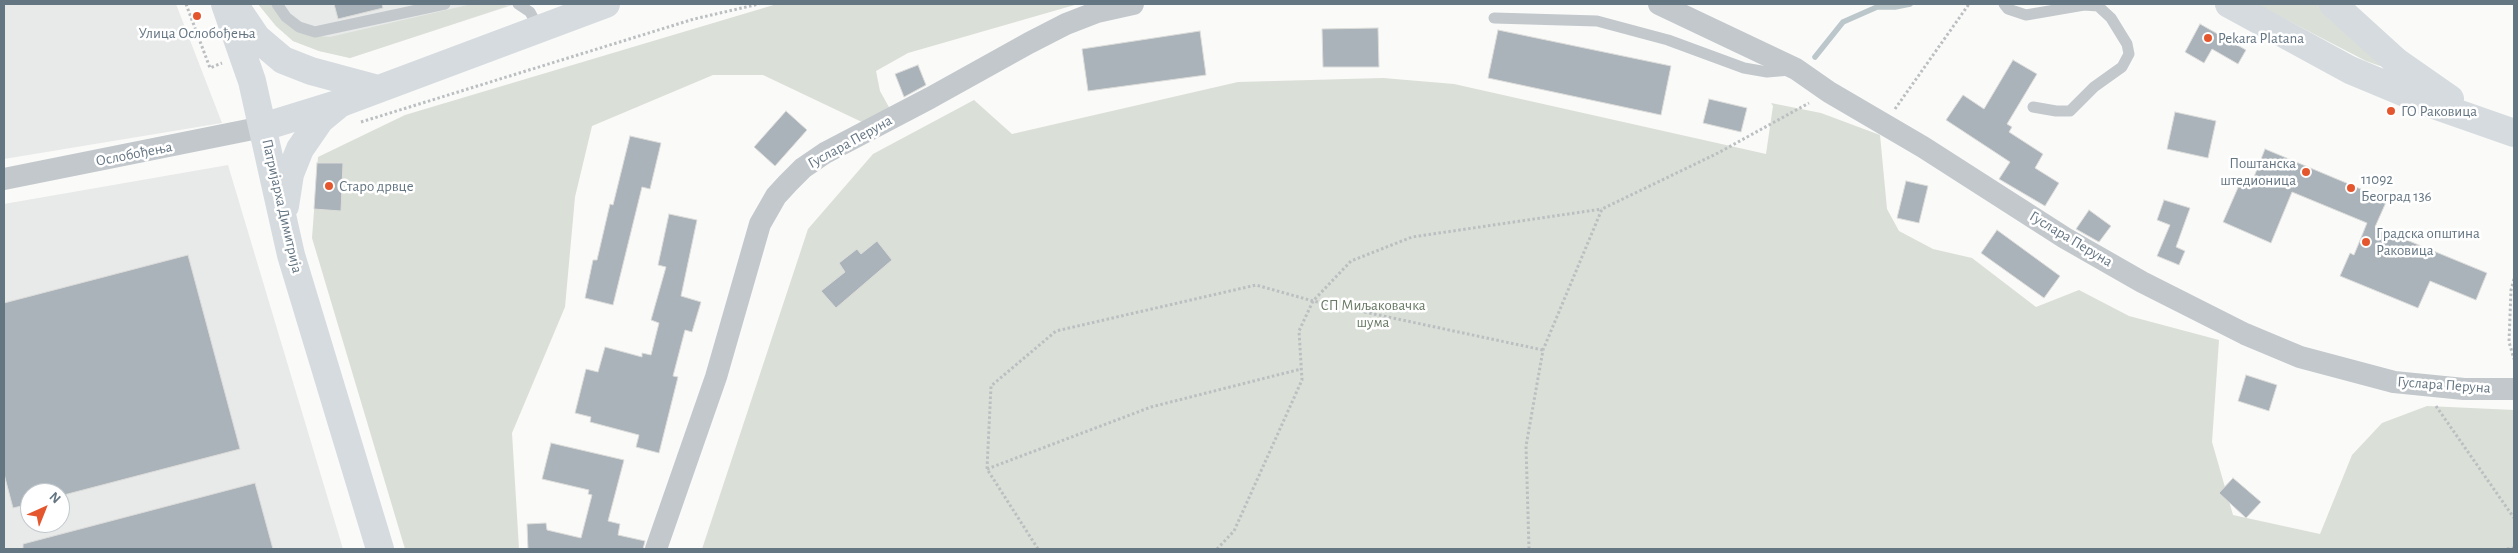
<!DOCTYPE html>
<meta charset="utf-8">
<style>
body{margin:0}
#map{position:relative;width:2518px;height:553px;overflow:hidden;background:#fafaf8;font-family:"Alegreya Sans",sans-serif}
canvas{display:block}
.frame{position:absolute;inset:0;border:5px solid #657683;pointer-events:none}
.north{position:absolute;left:20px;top:483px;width:50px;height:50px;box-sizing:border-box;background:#fff;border:1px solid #c1c8cd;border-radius:50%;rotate:44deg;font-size:14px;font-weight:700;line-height:20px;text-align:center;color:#657683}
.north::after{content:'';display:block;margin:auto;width:18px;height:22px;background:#e4572e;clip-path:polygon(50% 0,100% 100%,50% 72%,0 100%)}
</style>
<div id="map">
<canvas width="2518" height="553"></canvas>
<div class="frame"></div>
<div class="north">N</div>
</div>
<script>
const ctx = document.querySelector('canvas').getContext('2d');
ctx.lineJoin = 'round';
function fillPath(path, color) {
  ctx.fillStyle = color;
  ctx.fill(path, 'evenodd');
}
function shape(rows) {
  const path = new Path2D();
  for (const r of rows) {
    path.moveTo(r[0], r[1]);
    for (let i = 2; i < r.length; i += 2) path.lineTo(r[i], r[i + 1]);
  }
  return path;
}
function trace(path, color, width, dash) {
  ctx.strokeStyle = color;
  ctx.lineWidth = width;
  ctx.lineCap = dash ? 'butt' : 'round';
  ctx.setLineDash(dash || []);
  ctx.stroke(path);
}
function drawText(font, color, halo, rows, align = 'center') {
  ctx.font = font + ' "Alegreya Sans",sans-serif';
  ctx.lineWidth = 5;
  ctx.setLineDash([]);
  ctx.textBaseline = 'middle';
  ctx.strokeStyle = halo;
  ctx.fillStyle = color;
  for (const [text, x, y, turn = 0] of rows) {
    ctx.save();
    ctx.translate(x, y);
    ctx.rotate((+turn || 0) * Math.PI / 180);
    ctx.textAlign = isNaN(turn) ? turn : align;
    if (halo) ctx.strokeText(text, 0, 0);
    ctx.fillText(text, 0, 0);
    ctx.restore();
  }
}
fillPath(shape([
 [4,4,176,4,222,123,4,159],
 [258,4,516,4,350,58,319,51,293,41,276,26],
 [228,165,343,549,4,549,4,204],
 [30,493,60,493,60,523,30,523]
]), '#e8e9e9');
fillPath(shape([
 [258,4,271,4,290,25,308,35,330,37,472,4,498,4,508,6,350,58,319,51,293,41,276,26],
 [777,4,1078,4,908,53,876,71,880,91,890,109,864,123,763,75,713,75,592,126,575,197,565,307,512,433,519,549,405,549,312,238,318,157,405,115],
 [2256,4,2323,4,2383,65,2380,66,2366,61],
 [1383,78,1454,84,1766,154,1773,106,1771,103,1821,113,1880,135,1887,209,1899,231,1933,249,1972,258,2036,307,2079,290,2129,316,2219,340,2212,442,2233,515,2320,534,2352,455,2382,423,2427,406,2514,410,2514,549,702,549,808,229,873,154,974,100,1012,134,1238,82]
]), '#dadfd7');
trace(shape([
 [1815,57,1843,22,1877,7,1895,7,1910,4]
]), '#bbc7cb', 5.5);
const building = shape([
 [334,4,382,4,383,8,338,19,334,4],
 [2200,24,2246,50,2238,64,2212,49,2204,63,2185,52,2200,24],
 [1378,28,1379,67,1323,67,1322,29,1378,28],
 [1498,30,1671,66,1661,115,1488,78,1498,30],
 [1200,31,1206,75,1088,91,1082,49,1200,31],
 [2013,60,2037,74,2007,124,2012,127,2009,132,2043,154,2035,168,2059,183,2045,206,1999,179,2010,162,1946,120,1963,95,1984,109,2013,60],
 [918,65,926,85,904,97,895,74,918,65],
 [1709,99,1747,108,1741,132,1703,123,1709,99],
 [786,111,807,130,775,166,754,147,786,111],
 [2175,112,2216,121,2208,158,2167,149,2175,112],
 [630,136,661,143,650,189,642,187,613,305,585,298,593,260,597,260,610,204,613,205,630,136],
 [2265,149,2387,200,2375,227,2487,273,2476,300,2430,281,2418,308,2340,276,2350,253,2354,255,2367,223,2292,192,2271,243,2223,222,2240,183,2250,187,2265,149],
 [317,163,343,163,341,211,314,209,317,163],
 [1906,181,1928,186,1919,223,1897,218,1906,181],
 [2164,200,2190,208,2176,247,2185,251,2179,265,2157,256,2170,225,2157,220,2164,200],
 [2089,210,2111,226,2099,242,2076,229,2089,210],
 [669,214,697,220,681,296,701,302,692,332,685,330,673,376,678,377,659,453,636,447,639,435,590,422,591,417,575,413,586,369,598,372,605,347,642,357,642,353,651,355,659,323,651,320,666,267,658,265,669,214],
 [1997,230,2060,276,2044,298,1981,253,1997,230],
 [877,241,892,260,836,308,821,291,845,272,839,263,857,249,861,254,877,241],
 [188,255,240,449,60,496,60,493,30,493,30,504,13,508,4,474,4,303,188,255],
 [2246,375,2277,385,2269,411,2238,401,2246,375],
 [551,443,624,460,608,521,620,524,618,535,645,541,643,549,528,549,527,524,546,523,547,530,581,538,592,495,588,494,589,490,542,479,551,443],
 [2233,478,2261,502,2246,518,2219,493,2233,478],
 [255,483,273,549,23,549,23,544,255,483]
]);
fillPath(building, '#aab3b9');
trace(building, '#dcdcda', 1);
trace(shape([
 [186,4,210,68,222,63],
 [1895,109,1969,4],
 [361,122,694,19,759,4],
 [2514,279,2511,290,2509,342,2514,359],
 [2436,406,2514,518],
 [987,469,1151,407,1301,369],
 [1038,549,987,469,991,386,1056,331,1256,285,1313,301,1351,261,1412,237,1602,209],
 [1217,549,1234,531,1302,380,1299,331,1313,301,1543,350],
 [1529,549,1526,446,1543,350,1602,209,1718,153,1809,103],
 [2507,549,2514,548]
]), '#bbbfc2', 3, [2.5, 2.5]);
trace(shape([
 [277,4,286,17,299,27,315,32,445,4],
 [518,4,530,12,539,29],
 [2004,4,2008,9,2026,15,2084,5,2098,6,2111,18,2127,44,2129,54,2122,67,2094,87,2070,111,2056,111,2033,107],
 [1494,18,1597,21,1668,40,1744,68,1767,72,1790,70]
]), '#c3c8cc', 11);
trace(shape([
 [1659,4,1796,69,1829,92,1923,147,2065,238,2142,282,2245,334,2300,357,2394,382,2464,389,2514,389],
 [4,179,263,127],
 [656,549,716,377,760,224,776,196,788,183,803,168,825,153,930,98,1029,43,1066,24,1097,12,1133,4]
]), '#c3c8cc', 22);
trace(shape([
 [225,4,252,81,291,255,380,549],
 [2229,4,2350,70,2434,105,2514,133],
 [2333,4,2397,62,2450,99],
 [236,7,257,38,283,60,311,71,378,89],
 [263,127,344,102,606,4],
 [285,206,290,174,300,149,320,120,337,106]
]), '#d6dbdf', 28);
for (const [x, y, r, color] of [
 [197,16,5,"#e4572e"],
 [2208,38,5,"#e4572e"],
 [2391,111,5,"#e4572e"],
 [2306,172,5,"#e4572e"],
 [329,186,5,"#e4572e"],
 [2351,188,5,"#e4572e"],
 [2366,242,5,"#e4572e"]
]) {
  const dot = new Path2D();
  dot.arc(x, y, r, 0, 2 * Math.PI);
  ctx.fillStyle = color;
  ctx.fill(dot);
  trace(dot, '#fff', 2);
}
drawText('15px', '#657683', '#fff', [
 ["Улица Ослобођења",197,33,"center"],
 ["Pekara Platana",2218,38],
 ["ГО Раковица",2401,111],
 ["Поштанска",2296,163,"right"],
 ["штедионица",2296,180,"right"],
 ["11092",2361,179],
 ["Београд 136",2361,196],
 ["Старо дрвце",339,186],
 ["Градска општина",2376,233],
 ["Раковица",2376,250]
], 'left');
drawText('15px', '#657683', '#fff', [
 ["Гуслара Перуна",850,142,-29],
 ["Ослобођења",134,154,-11],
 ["Патријарха Димитрија",282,206,77],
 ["Гуслара Перуна",2071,239,31],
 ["Гуслара Перуна",2444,385,4]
]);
drawText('15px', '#687a64', '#fff', [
 ["СП Миљаковачка",1373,305],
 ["шума",1373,322]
]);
</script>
